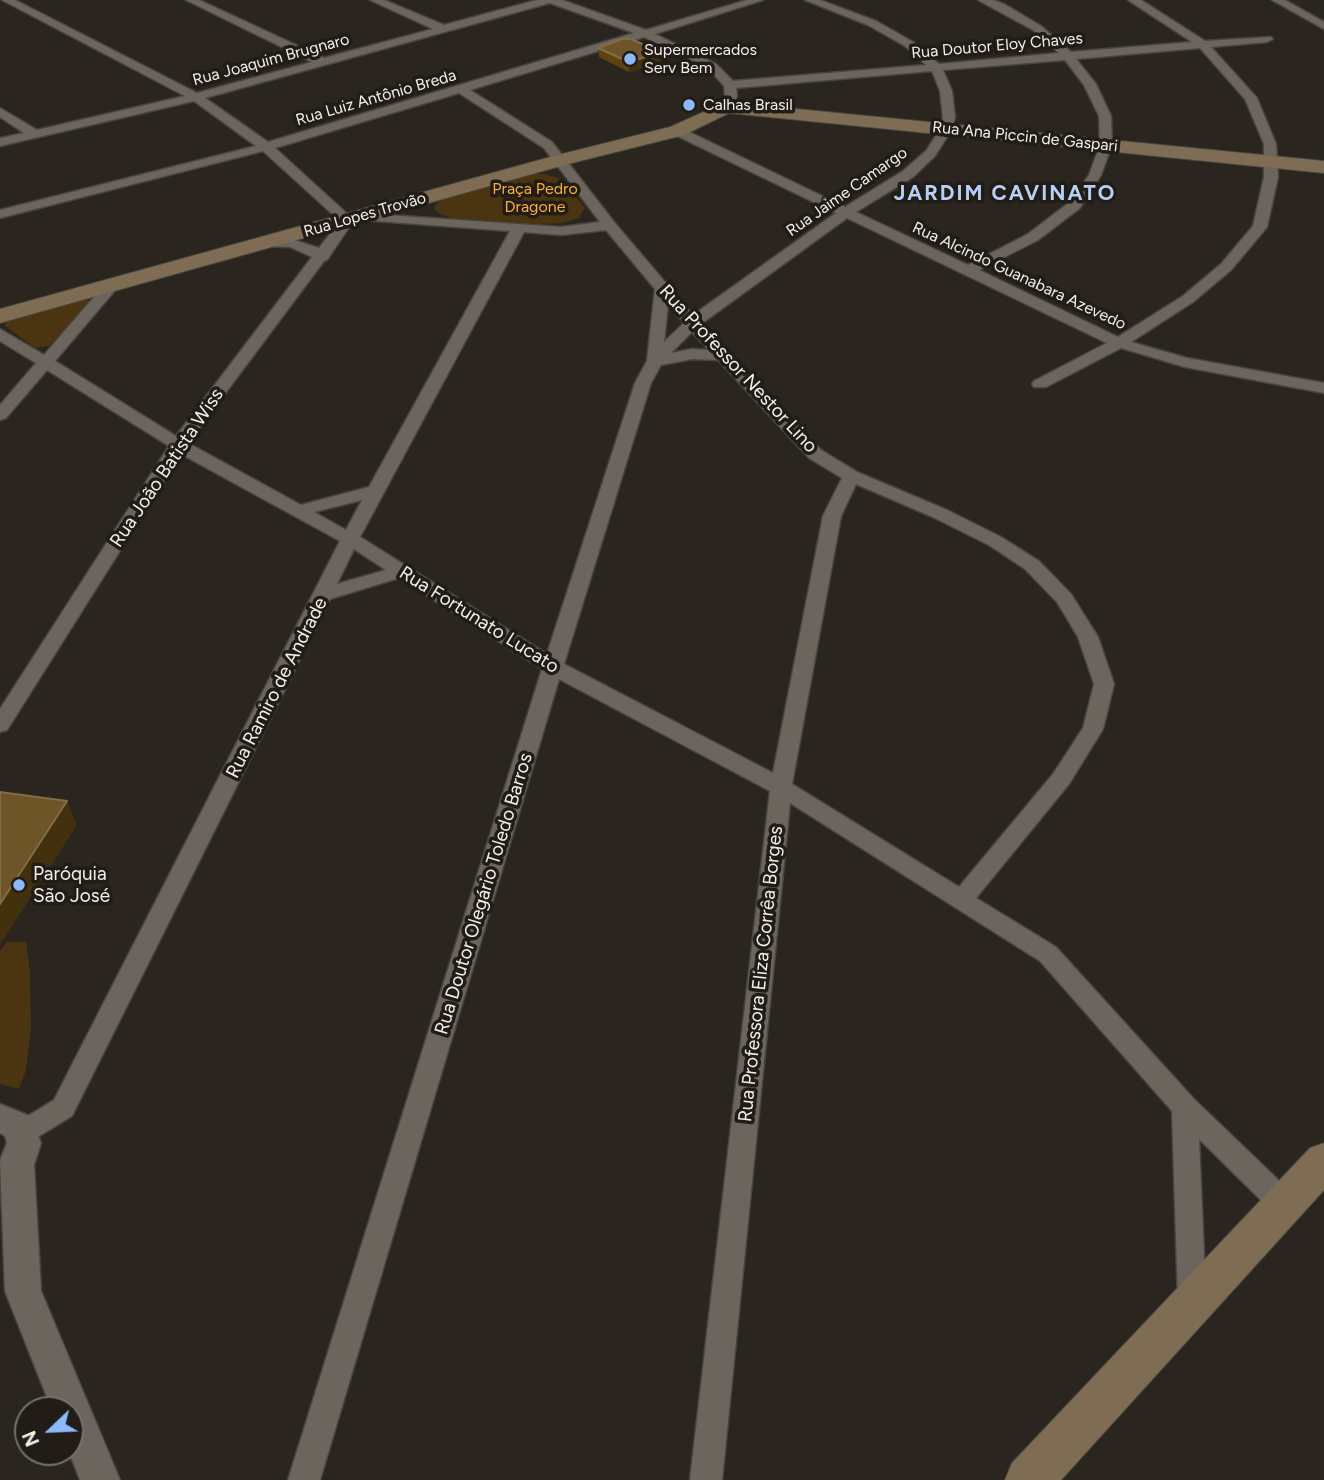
<!DOCTYPE html>
<meta charset="utf-8">
<style>
body{margin:0}
#map{position:relative;width:1324px;height:1480px;overflow:hidden;background:#2a261f;font-family:Figtree,sans-serif}
canvas{display:block}
.north{position:absolute;left:14px;top:1396px;width:70px;height:70px;box-sizing:border-box;background:#211c16;border:2px solid #74706b;border-radius:50%;rotate:247deg;font-size:19px;font-weight:700;line-height:28px;text-align:center;color:#f1eeea}
.north::after{content:'';display:block;margin:auto;width:24px;height:32px;background:#8cb9fc;clip-path:polygon(50% 0,100% 100%,50% 72%,0 100%)}
</style>
<div id="map">
<canvas width="1324" height="1480"></canvas>
<div class="north">N</div>
</div>
<script>
const ctx = document.querySelector('canvas').getContext('2d');
ctx.lineJoin = 'round';
function fillPath(path, color) {
  ctx.fillStyle = color;
  ctx.fill(path, 'evenodd');
}
function shape(rows) {
  const path = new Path2D();
  for (const r of rows) {
    path.moveTo(r[0], r[1]);
    for (let i = 2; i < r.length; i += 2) path.lineTo(r[i], r[i + 1]);
  }
  return path;
}
function trace(path, color, width, dash) {
  ctx.strokeStyle = color;
  ctx.lineWidth = width;
  ctx.lineCap = dash ? 'butt' : 'round';
  ctx.setLineDash(dash || []);
  ctx.stroke(path);
}
function drawText(font, color, halo, rows, align = 'center') {
  ctx.font = font + ' Figtree,sans-serif';
  ctx.lineWidth = 7;
  ctx.setLineDash([]);
  ctx.textBaseline = 'middle';
  ctx.strokeStyle = halo;
  ctx.fillStyle = color;
  for (const [text, x, y, turn = 0] of rows) {
    ctx.save();
    ctx.translate(x, y);
    ctx.rotate((+turn || 0) * Math.PI / 180);
    ctx.textAlign = isNaN(turn) ? turn : align;
    if (halo) ctx.strokeText(text, 0, 0);
    ctx.fillText(text, 0, 0);
    ctx.restore();
  }
}
fillPath(shape([
 [529,174,545,174,559,178,585,208,579,218,563,223,539,224,452,218,440,214,434,208,440,199],
 [85,298,91,302,49,346,35,348,5,326,5,321],
 [7,942,26,942,30,972,31,1027,26,1070,19,1089,0,1084,0,951]
]), '#4b3410');
const minor = shape([
 [2,0,15,0,197,93,312,62,186,0,199,0,324,58,433,29,370,0,384,0,444,25,537,0,562,0,646,30,747,0,763,0,655,34,716,64,733,81,926,65,905,46,868,25,805,0,820,0,876,21,913,42,939,64,1059,53,1033,30,978,0,993,0,1004,4,1041,26,1071,52,1192,42,1128,0,1141,0,1205,41,1271,37,1273,39,1267,42,1211,47,1257,98,1276,144,1278,177,1267,227,1231,270,1193,302,1131,342,1187,358,1324,383,1324,393,1185,367,1121,348,1046,387,1034,387,1032,384,1034,381,1107,343,847,218,701,324,821,450,857,472,947,510,1001,537,1039,561,1071,594,1098,637,1114,684,1103,729,1069,784,976,898,1056,947,1194,1099,1293,1194,1297,1203,1293,1212,1283,1216,1273,1212,1199,1139,1206,1301,1202,1311,1192,1315,1182,1311,1178,1301,1172,1111,1040,961,790,803,722,1480,690,1480,770,791,559,679,320,1480,288,1480,542,669,399,578,330,599,72,1116,31,1141,22,1145,13,1141,9,1133,13,1125,54,1100,340,541,181,454,7,730,0,732,0,709,169,446,47,370,6,418,0,420,0,405,36,363,0,341,0,329,44,355,107,282,117,282,119,285,117,288,55,361,176,436,312,257,290,247,261,246,261,240,291,239,319,248,340,221,263,151,0,218,0,210,256,146,194,101,0,146,0,138,24,133,0,117,0,108,37,130,185,96,2,0],
 [550,3,634,33,268,142,205,98,550,3],
 [644,37,708,68,724,86,725,96,720,107,726,111,732,107,737,96,736,88,932,71,940,91,943,117,940,129,926,151,903,171,845,207,681,128,673,128,673,134,836,213,693,315,614,222,552,142,470,90,644,37],
 [1200,48,1245,99,1264,144,1264,177,1253,226,1221,264,1183,296,1118,337,979,270,1038,240,1080,208,1101,175,1112,145,1111,116,1096,84,1076,59,1200,48],
 [1065,60,1084,85,1099,116,1100,145,1089,175,1070,202,1028,234,968,265,856,212,913,177,935,156,952,129,955,117,952,91,943,70,1065,60],
 [459,93,544,148,600,222,561,227,358,213,358,219,363,220,510,231,369,487,301,505,188,443,324,261,327,260,354,220,275,148,459,93],
 [606,230,655,289,647,361,635,383,547,654,360,537,524,232,561,235,606,230],
 [668,304,684,323,664,342,668,304],
 [692,332,709,350,692,349,671,353,692,332],
 [692,359,718,360,809,458,842,478,823,516,773,773,564,664,651,383,661,365,692,359],
 [856,484,935,518,989,545,1025,569,1057,602,1078,637,1094,684,1083,728,1053,774,959,887,792,784,841,516,856,484],
 [362,500,346,530,314,512,362,500],
 [354,549,386,570,337,584,354,549],
 [1272,0,1285,0,1324,22,1324,29,1272,0]
]);
const tertiary = shape([
 [0,1104,30,1116,41,1143,34,1165,41,1291,120,1480,80,1480,69,1452,70,1410,52,1410,5,1291,0,1160,7,1143,5,1136,0,1133,0,1104]
]);
const secondary = shape([
 [726,102,1324,161,1324,173,729,113,684,135,568,164,0,323,0,309,554,156,670,127,726,102],
 [1324,1143,1324,1190,1061,1480,1005,1480,1012,1463,1310,1148,1324,1143]
]);
trace(minor, '#48453f', 3);
trace(tertiary, '#48453f', 3);
trace(secondary, '#48453f', 2);
fillPath(minor, '#6b655e');
fillPath(tertiary, '#6b655e');
fillPath(secondary, '#7e6d53');
fillPath(shape([
 [598,48,661,62,629,72,599,57]
]), '#5e4310');
fillPath(shape([
 [661,52,661,62,629,72,629,62],
 [67,801,77,825,0,945,0,904]
]), '#43300c');
const building = shape([
 [622,39,631,39,661,52,629,62,598,48,622,39],
 [0,792,67,801,0,904,0,792]
]);
fillPath(building, '#6e5528');
trace(building, '#826d46', 2);
for (const [x, y, r, color] of [
 [630,59,7,"#8cb9fc"],
 [689,105,7,"#8cb9fc"],
 [19,885,7,"#8cb9fc"]
]) {
  const dot = new Path2D();
  dot.arc(x, y, r, 0, 2 * Math.PI);
  ctx.fillStyle = color;
  ctx.fill(dot);
  trace(dot, '#211c16', 2.5);
}
drawText('16px', '#f1eeea', '#211c16', [
 ["Rua Doutor Eloy Chaves",997,46,-5],
 ["Rua Joaquim Brugnaro",271,60,-15],
 ["Rua Luiz Antônio Breda",376,98,-16],
 ["Rua Ana Piccin de Gaspari",1025,137,6],
 ["Rua Jaime Camargo",847,192,-35],
 ["Rua Lopes Trovão",365,215,-16],
 ["Rua Alcindo Guanabara Azevedo",1019,276,25]
]);
drawText('16px', '#f1eeea', '#211c16', [
 ["Supermercados",644,50],
 ["Serv Bem",644,68],
 ["Calhas Brasil",703,105]
], 'left');
drawText('16px', '#f9af31', '#211c16', [
 ["Praça Pedro",535,189],
 ["Dragone",535,207]
]);
drawText('19px', '#f1eeea', '#211c16', [
 ["Rua Professor Nestor Lino",738,369,47],
 ["Rua João Batista Wiss",167,468,-56],
 ["Rua Fortunato Lucato",479,620,32],
 ["Rua Ramiro de Andrade",277,688,-63],
 ["Rua Doutor Olegário Toledo Barros",484,894,-73],
 ["Rua Professora Eliza Corrêa Borges",761,974,-84]
]);
drawText('19px', '#f1eeea', '#211c16', [
 ["Paróquia",33,874],
 ["São José",33,896]
], 'left');
ctx.letterSpacing = '2px';
drawText('bold 21px', '#b5cff5', '#211c16', [
 ["JARDIM CAVINATO",1005,194]
]);
ctx.letterSpacing = '0px';
</script>
